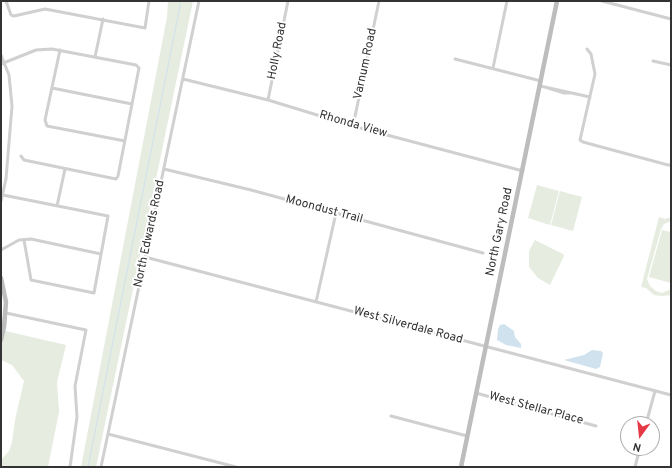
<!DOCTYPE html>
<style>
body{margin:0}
#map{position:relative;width:672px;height:468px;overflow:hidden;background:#fff;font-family:Overpass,sans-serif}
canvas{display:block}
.frame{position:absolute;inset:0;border:2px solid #333;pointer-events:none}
.north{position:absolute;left:620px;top:416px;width:40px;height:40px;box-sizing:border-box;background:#fff;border:1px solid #adadad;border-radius:50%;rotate:195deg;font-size:11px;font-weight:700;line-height:16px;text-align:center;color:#333}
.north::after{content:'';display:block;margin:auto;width:14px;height:18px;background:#e63946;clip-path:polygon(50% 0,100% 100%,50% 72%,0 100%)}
</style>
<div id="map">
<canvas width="672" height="468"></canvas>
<div class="frame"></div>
<div class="north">N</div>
</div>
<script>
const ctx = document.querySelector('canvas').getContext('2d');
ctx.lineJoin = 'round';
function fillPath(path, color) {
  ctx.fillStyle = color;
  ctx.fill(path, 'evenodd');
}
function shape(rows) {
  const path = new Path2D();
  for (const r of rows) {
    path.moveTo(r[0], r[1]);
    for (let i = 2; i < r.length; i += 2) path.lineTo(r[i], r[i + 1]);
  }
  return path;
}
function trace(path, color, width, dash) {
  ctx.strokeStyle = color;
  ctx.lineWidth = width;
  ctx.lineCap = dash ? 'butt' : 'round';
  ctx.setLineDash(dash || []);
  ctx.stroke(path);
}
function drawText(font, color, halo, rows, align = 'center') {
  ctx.font = font + ' Overpass,sans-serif';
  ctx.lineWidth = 4;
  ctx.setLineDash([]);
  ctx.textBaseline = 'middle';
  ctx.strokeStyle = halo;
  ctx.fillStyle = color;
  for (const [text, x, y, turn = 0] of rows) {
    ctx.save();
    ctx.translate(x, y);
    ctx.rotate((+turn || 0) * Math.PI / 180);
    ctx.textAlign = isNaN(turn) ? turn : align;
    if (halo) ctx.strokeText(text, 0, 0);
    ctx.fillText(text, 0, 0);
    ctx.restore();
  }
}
fillPath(shape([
 [168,1,193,1,96,467,81,467,167,17],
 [537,185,559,191,550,225,528,218],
 [560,191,582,197,573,231,551,225],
 [659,217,665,219,671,217,671,221,664,224,661,229,647,279,650,286,656,291,662,293,671,289,671,295,662,296,654,295,646,288,641,287],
 [662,230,671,232,671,283,649,277],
 [535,240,563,254,564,256,550,285,538,278,529,267,529,251],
 [1,330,66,345,57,382,59,412,48,467,1,467,1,460,9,451,12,442,15,420,24,381,12,365,1,360]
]), '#e6ecdf');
fillPath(shape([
 [504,324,514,331,515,337,521,344,521,348,506,345,497,340,498,329,500,325],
 [592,350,601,351,603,353,600,367,596,369,564,360,584,355]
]), '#cfe2ee');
trace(shape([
 [88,467,181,1]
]), '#cfe2ee', 1);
trace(shape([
 [6,1,11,15,14,16,45,9,145,28,149,1],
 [602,1,671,19],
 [587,49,591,54,595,74,580,140,583,142,668,165,671,165],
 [60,50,45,120,47,126,125,141],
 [1,55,9,75,12,106,6,179,1,201],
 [95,57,103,19],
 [455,59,541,81],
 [653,61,671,65],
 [1,64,36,50,52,49,136,65,139,68,118,176,116,179,24,160,21,156],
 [493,68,507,1],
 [183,79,268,100,353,126,523,171],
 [540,86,590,97],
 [52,88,132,104],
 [548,88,564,93,569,93],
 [268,100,288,1],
 [353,126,379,1],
 [164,169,251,190,483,253],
 [3,195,108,216,94,293,31,280,24,240],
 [57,206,65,169],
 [1,250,19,240,31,239,101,254],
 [145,257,671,395],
 [316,302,336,213],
 [6,313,86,330,75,386,77,417,70,467],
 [476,393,596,426],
 [391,416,467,436],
 [646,424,655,391],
 [108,434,236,467],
 [101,467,199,1],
 [635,467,640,448]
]), '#d0d0d0', 3);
trace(shape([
 [1,278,6,302,4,327,1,340],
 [461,467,557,1]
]), '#bdbdbd', 4.5);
drawText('12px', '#333', '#fff', [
 ["Holly Road",278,51,-79],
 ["Varnum Road",366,64,-78],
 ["Rhonda View",353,125,16],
 ["Moondust Trail",324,210,15],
 ["North Gary Road",500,232,-78],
 ["North Edwards Road",150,234,-78],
 ["West Silverdale Road",408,326,15],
 ["West Stellar Place",536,409,15]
]);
</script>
